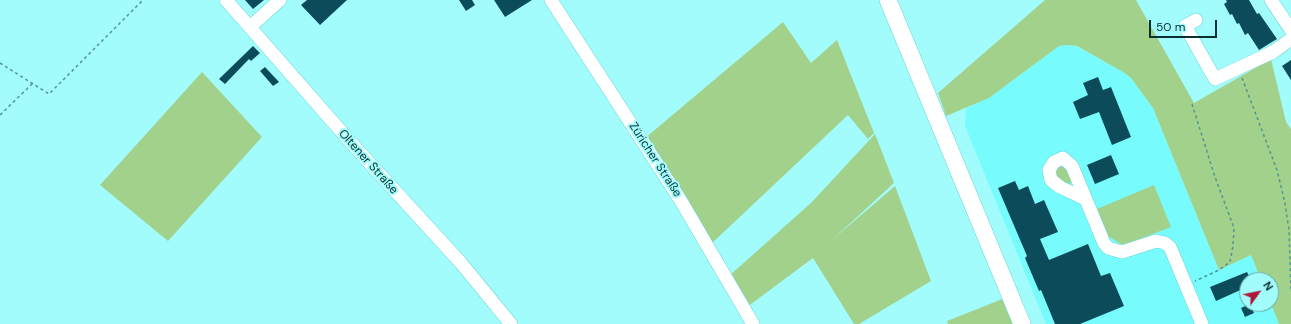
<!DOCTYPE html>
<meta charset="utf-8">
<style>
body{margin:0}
#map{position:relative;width:1291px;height:324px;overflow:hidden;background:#a3fcfc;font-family:"DM Sans",sans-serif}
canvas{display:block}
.north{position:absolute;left:1239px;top:272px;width:40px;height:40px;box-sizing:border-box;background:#a3fcfc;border:1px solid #66abab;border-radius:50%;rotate:57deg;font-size:11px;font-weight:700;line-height:16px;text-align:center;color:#0a3132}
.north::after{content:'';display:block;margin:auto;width:14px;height:18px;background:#ad183a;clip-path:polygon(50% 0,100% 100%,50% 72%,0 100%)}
.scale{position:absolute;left:1149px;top:20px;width:68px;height:18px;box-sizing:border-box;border:2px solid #0a3132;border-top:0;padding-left:5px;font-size:12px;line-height:14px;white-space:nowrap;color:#0a3132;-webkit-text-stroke:3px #a3fcfc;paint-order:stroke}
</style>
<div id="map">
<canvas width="1291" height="324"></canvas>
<div class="north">N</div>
<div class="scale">50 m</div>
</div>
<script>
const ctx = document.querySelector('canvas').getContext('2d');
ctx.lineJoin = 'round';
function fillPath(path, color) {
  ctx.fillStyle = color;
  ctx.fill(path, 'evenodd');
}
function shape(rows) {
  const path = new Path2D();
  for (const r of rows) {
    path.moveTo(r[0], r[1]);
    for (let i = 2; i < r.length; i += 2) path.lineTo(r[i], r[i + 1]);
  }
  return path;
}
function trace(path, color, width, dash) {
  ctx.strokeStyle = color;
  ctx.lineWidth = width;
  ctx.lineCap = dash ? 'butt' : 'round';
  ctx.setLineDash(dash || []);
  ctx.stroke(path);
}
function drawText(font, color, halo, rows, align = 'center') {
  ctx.font = font + ' "DM Sans",sans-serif';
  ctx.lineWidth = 4;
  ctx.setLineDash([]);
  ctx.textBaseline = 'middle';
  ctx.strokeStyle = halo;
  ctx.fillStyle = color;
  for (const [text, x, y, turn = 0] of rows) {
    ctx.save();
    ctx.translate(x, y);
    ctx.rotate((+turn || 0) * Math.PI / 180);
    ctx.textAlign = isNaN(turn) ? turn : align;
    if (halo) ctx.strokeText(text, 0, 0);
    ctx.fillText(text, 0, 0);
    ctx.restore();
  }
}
fillPath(shape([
 [1068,45,1076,46,1123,72,1131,78,1153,108,1219,270,1251,255,1261,280,1247,280,1247,304,1271,304,1279,324,1046,324,965,126,966,108,989,98,1059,46]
]), '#77fbfc');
fillPath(shape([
 [1045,0,1136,0,1194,103,1271,59,1286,122,1291,129,1291,324,1279,324,1271,304,1271,280,1261,280,1251,255,1219,270,1153,108,1131,78,1123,72,1077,46,1068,45,1059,46,989,98,946,116,938,93],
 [783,22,811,63,837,40,874,133,868,139,848,115,710,245,644,139],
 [202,72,262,137,168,241,100,185],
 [875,134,894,183,832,240,895,186,931,281,859,324,854,324,813,258,747,307,729,276,812,202],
 [1061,165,1066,169,1071,181,1070,184,1057,179,1054,169],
 [1154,185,1171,227,1126,244,1121,244,1108,236,1097,209],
 [1005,298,1016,324,948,324,947,321]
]), '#a2d18c');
fillPath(shape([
 [245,0,264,0,253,9],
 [307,0,347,0,320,25,301,5],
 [459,0,472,0,475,5,466,11],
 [494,0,532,0,505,17],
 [1226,0,1249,0,1257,14,1259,13,1277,39,1259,50,1248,33,1245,35,1239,23,1237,24,1232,14,1230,15,1224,4,1227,2],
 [253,46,260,53,251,61,249,59,225,84,219,79],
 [1291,60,1291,80,1282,66],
 [265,67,279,82,273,86,260,71],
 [1098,77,1103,90,1111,87,1131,137,1112,145,1099,112,1080,119,1073,102,1088,95,1083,83],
 [1111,155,1119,174,1095,184,1087,165],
 [1015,181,1019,190,1028,186,1035,204,1044,200,1058,232,1040,239,1049,260,1088,244,1101,276,1110,273,1124,306,1080,324,1055,324,1041,290,1039,291,1025,258,1027,256,998,188],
 [1247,272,1251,280,1247,280,1247,287,1216,301,1210,287],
 [1250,304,1254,313,1245,317,1241,308]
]), '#0c4c5a');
const minor = shape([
 [226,0,354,146,461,263,511,324],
 [551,0,681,201,753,324],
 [1271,0,1291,30],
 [1196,20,1185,26,1215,79,1273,52,1291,39],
 [250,27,280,0],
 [1085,199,1060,187,1051,180,1049,170,1054,162,1063,158,1072,166,1104,243,1108,248,1122,252,1156,241,1165,243,1170,247,1202,324]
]);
const major = shape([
 [888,0,1022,324]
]);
trace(minor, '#61d7d8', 14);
trace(major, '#61d7d8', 18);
trace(shape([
 [0,63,49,94,143,0],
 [1242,78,1277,170,1285,203,1289,230,1291,290],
 [1192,104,1215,177,1234,228,1233,246,1230,262,1219,270,1195,281],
 [0,115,32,84]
]), '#549393', 1.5, [3, 3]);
trace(minor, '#fff', 13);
trace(major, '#fff', 17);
drawText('12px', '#0a3132', '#a3fcfc', [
 ["Züricher Straße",655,160,57],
 ["Oltener Straße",368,162,48]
]);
</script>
